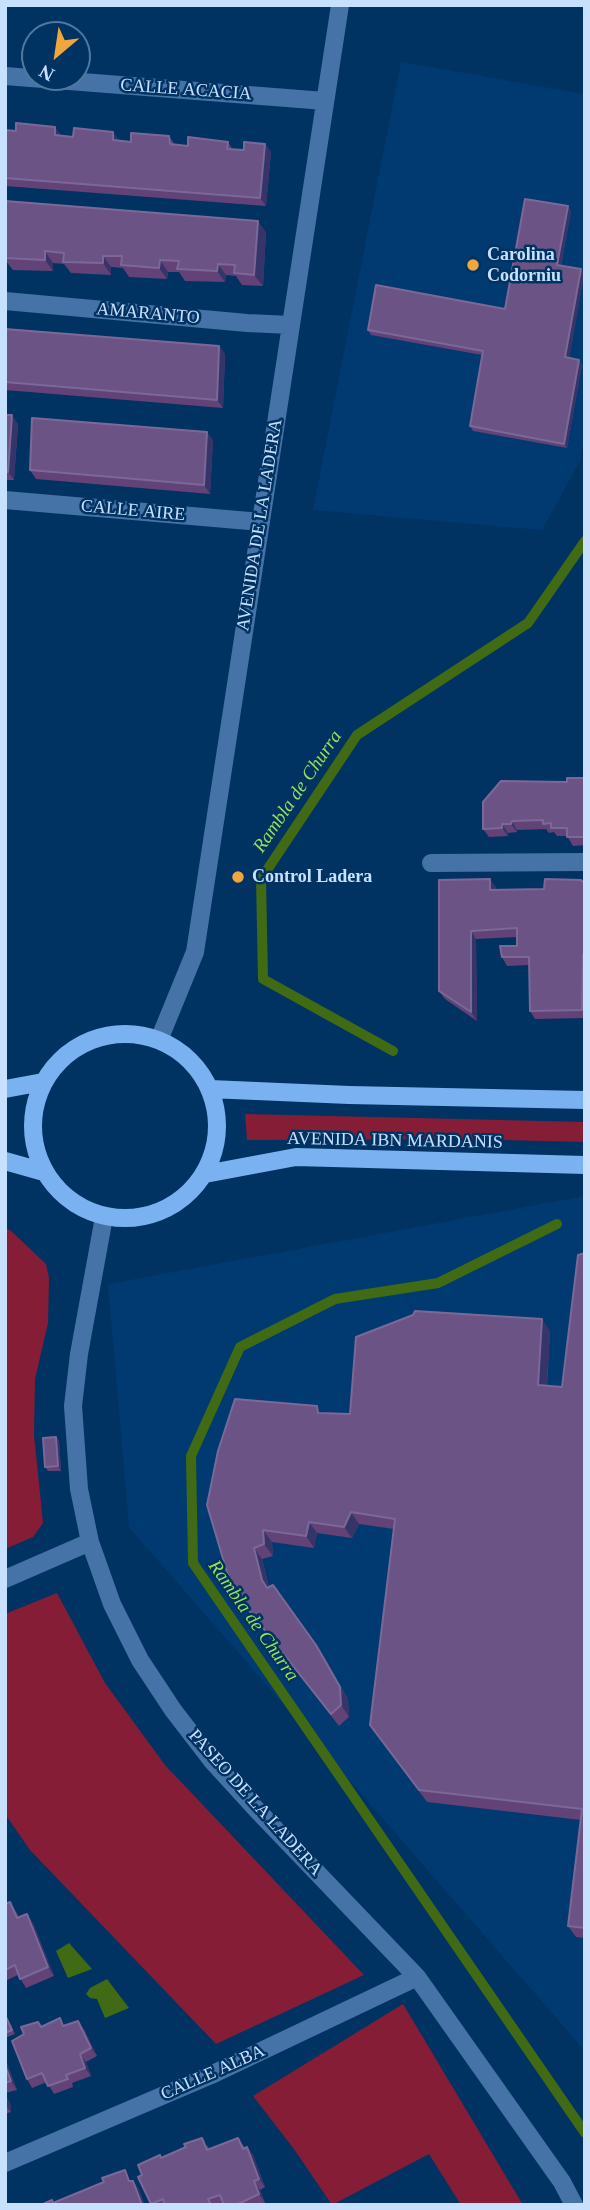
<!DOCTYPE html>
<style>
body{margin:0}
#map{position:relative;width:590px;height:2210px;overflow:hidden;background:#003362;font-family:Georgia,serif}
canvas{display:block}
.frame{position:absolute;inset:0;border:7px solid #c6e0fd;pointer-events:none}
.north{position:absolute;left:21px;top:21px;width:70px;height:70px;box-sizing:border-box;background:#003362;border:2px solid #4f78a0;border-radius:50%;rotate:209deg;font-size:19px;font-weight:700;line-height:28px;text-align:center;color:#c6e0fd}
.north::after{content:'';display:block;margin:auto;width:24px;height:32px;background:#efa73d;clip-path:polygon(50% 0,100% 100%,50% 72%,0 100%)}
</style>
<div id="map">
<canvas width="590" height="2210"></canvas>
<div class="frame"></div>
<div class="north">N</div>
</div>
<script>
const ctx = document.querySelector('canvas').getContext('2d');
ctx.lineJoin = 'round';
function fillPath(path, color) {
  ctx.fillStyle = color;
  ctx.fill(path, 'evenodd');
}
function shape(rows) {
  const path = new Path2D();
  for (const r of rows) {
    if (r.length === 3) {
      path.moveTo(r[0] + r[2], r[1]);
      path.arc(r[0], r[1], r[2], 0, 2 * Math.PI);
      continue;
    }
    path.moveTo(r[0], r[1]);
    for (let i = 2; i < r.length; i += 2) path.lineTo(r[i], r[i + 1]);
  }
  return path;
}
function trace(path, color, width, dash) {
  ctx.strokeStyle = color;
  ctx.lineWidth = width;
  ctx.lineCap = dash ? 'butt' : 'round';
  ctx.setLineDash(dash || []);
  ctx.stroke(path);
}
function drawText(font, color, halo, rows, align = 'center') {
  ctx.font = font + ' Georgia,serif';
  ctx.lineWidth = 5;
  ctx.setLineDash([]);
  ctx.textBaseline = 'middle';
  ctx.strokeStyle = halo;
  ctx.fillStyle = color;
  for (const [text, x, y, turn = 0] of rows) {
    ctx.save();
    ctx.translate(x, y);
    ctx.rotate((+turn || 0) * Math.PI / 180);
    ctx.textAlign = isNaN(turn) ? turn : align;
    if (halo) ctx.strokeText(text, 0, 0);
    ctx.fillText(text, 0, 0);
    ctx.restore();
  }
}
fillPath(shape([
 [401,62,585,94,585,436,579,463,542,530,313,510],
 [585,1196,585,2051,129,1527,108,1284]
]), '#003a70');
fillPath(shape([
 [245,1114,585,1122,585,1142,464,1139,247,1140],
 [5,1228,10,1230,46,1264,49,1278,48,1323,35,1379,34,1435,43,1523,33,1537,5,1549],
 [57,1593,105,1683,165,1765,364,1975,216,2044,30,1850,5,1814,5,1614],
 [403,2004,523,2205,461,2205,429,2154,332,2205,294,2149,253,2096]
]), '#861d36');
fillPath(shape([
 [69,1943,92,1969,68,1978,56,1951],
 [107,1979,129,2008,105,2018,97,1999,90,1998,86,1994,90,1988]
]), '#406a14');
trace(shape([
 [393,1051,263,979,261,879,357,735,528,623,585,541],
 [557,1224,438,1283,335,1299,240,1347,191,1456,193,1563,585,2133]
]), '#406a14', 10);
trace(shape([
 [5,76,325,101],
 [5,301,247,323,291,325],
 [5,500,261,522],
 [431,863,585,862],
 [159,1040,195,952,340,5],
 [104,1217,79,1354,73,1406,79,1489,90,1542,112,1604,140,1660,173,1710,213,1762,256,1809,417,1977,562,2182,574,2205],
 [5,1579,90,1542],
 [5,2163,211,2075,417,1977]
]), '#4673a7', 18);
trace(shape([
 [125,1126,92],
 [5,1089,43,1082],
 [210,1089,349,1095,585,1100],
 [5,1161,44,1172],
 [205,1174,296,1157,585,1165]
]), '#7ab1f0', 18);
fillPath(shape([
 [5,130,131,142,169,136,175,145,188,146,228,142,233,150,244,150,265,144,271,152,266,206,5,186],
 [5,201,266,232,263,286,242,285,236,276,226,275,225,282,185,281,179,272,168,272,167,279,129,277,123,268,111,267,111,275,71,273,64,264,53,263,53,271,13,270,5,260],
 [571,211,561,266,581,269,584,274,569,358,582,365,567,448,473,431,470,426,482,355,371,335,368,330,505,309],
 [5,329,219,346,225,354,223,408,5,390],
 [5,415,18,424,14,480,5,480],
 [213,440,210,494,36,479,30,470],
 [585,778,585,845,573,846,567,836,557,836,554,832,549,833,546,829,517,830,517,832,508,833,508,836,489,837,483,829,567,782],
 [439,880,496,887,496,890,544,889,585,884,585,1018,535,1019,530,1011,529,965,507,966,502,957,517,946,517,937,476,939,477,1021,445,999,439,991],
 [585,1253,585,1938,576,1937,568,1926,581,1820,427,1802,379,1737,394,1529,359,1524,352,1538,317,1533,314,1548,272,1542,273,1556,262,1559,269,1587,324,1657,348,1699,349,1717,339,1726,232,1589,322,1413,350,1414,550,1331,547,1386,562,1387],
 [56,1437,59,1441,61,1471,48,1471,45,1467],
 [10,1902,19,1917,33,1923,54,1976,26,1988,18,1975,5,1981,5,1904],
 [5,2013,15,2034,5,2038],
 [41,2026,65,2026,84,2029,97,2056,86,2062,91,2076,72,2083,73,2087,54,2094,47,2082,32,2088,27,2079],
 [5,2058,17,2090,5,2093,11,2106,11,2112,5,2114],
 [238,2138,245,2148,247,2147,253,2155,265,2187,260,2190,265,2203,260,2205,151,2205,142,2175,160,2155,162,2158,186,2147,208,2146,209,2149]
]), '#624277');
fillPath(shape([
 [55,127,61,135,55,135],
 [113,132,119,140,113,140],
 [265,144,271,152,266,206,260,198],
 [568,206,571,211,560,270,557,265],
 [258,221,266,232,263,286,254,275],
 [45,251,53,263,53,271,45,260],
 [103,256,111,267,111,275,103,263],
 [160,260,168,272,167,279,159,268],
 [218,264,226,275,225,282,217,271],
 [581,269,584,274,569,362,565,357],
 [219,346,225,354,223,408,217,400],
 [579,360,582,365,567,448,564,444],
 [12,415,18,424,14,480,8,472],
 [207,432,213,440,210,494,204,485],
 [512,821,517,830,517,832,511,824],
 [502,824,508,833,508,836,502,828],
 [490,879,496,887,496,898,490,890],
 [471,931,476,939,477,1021,471,1012],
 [583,955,585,959,585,1013,582,1010],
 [542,1319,550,1331,546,1396,538,1385],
 [56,1437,59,1441,61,1471,58,1466],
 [351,1512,359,1524,352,1538,344,1527],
 [309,1522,317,1533,314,1548,306,1536],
 [263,1530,272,1542,273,1556,264,1544],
 [254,1548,262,1559,270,1591,262,1580],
 [316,1645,324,1657,348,1699,349,1717,341,1705],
 [27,1914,33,1923,54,1976,48,1967],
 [78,2021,84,2029,97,2056,91,2048],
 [80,2054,86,2062,91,2076,85,2068],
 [5,2058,17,2090,11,2081,5,2065],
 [5,2093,11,2106,11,2112,5,2105],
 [247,2147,253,2155,265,2187,259,2179],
 [133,2181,139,2189,145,2205,142,2205],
 [254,2181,260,2190,265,2203,259,2194]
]), '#363569');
const building = shape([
 [16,123,55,127,55,135,73,137,74,128,113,132,113,140,131,142,131,133,169,136,170,144,188,146,188,137,228,142,227,149,244,150,244,142,265,144,260,198,5,178,5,130,16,131,16,123],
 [525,199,568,206,557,265,581,269,565,357,579,360,564,444,470,426,483,351,368,330,376,285,505,309,525,199],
 [5,201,258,221,254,275,234,273,235,265,218,264,217,271,177,269,179,261,160,260,159,268,121,265,122,256,103,256,103,263,63,262,64,253,45,251,45,260,5,258,5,201],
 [5,329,219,346,217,400,5,382,5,329],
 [5,415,12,415,8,472,5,472,5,415],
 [32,418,207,432,204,485,30,470,32,418],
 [567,778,585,778,585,837,567,837,567,828,551,828,551,823,543,824,543,820,512,821,511,824,502,824,502,828,483,829,483,802,501,781,567,782,567,778],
 [490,879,490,890,544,889,545,879,581,880,585,884,585,955,583,955,582,1010,530,1011,529,957,502,957,500,946,517,946,517,928,471,931,471,1012,439,991,439,880,490,879],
 [585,1253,585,1928,568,1926,582,1809,419,1790,370,1725,395,1519,351,1512,344,1527,309,1522,306,1536,263,1530,264,1544,254,1548,262,1580,267,1588,273,1585,316,1645,340,1687,341,1705,331,1714,232,1589,207,1505,218,1451,235,1399,317,1406,318,1413,350,1414,356,1337,413,1315,415,1311,542,1319,538,1385,562,1387,578,1255,585,1253],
 [56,1437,58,1466,45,1467,43,1438,56,1437],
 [10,1902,17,1918,27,1914,48,1967,20,1979,15,1965,5,1970,5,1904,10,1902],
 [5,2015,12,2030,5,2033,5,2015],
 [60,2018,63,2026,78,2021,91,2048,80,2054,85,2068,66,2075,68,2079,48,2086,42,2073,27,2079,12,2041,24,2034,21,2027,38,2022,41,2027,60,2018],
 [5,2065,11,2081,5,2083,5,2065],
 [202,2138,207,2150,238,2138,243,2149,247,2147,259,2179,254,2181,259,2194,236,2205,224,2205,220,2195,208,2199,211,2205,165,2205,163,2199,151,2204,138,2177,142,2175,138,2165,160,2155,161,2158,186,2147,184,2144,202,2138],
 [125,2170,129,2181,133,2181,142,2205,41,2205,52,2200,53,2203,104,2182,102,2178,125,2170]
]);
fillPath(building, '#6c5385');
trace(building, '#7a6998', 2);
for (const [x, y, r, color] of [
 [473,265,7,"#efa73d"],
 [238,877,7,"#efa73d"]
]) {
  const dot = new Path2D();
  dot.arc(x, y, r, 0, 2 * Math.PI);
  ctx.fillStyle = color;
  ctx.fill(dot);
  trace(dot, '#003362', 2.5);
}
drawText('18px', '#c6e0fd', '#003362', [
 ["CALLE ACACIA",186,90,4],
 ["AMARANTO",148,314,5],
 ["CALLE AIRE",133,511,5],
 ["AVENIDA DE LA LADERA",260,525,-81],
 ["AVENIDA IBN MARDANIS",395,1141,1],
 ["PASEO DE LA LADERA",255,1803,48],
 ["CALLE ALBA",213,2073,-24]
]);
drawText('bold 18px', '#c6e0fd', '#003362', [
 ["Carolina",487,255],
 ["Codorniu",487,276],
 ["Control Ladera",252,877]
], 'left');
drawText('italic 19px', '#98df58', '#003362', [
 ["Rambla de Churra",298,792,-56],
 ["Rambla de Churra",253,1621,55]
]);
</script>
